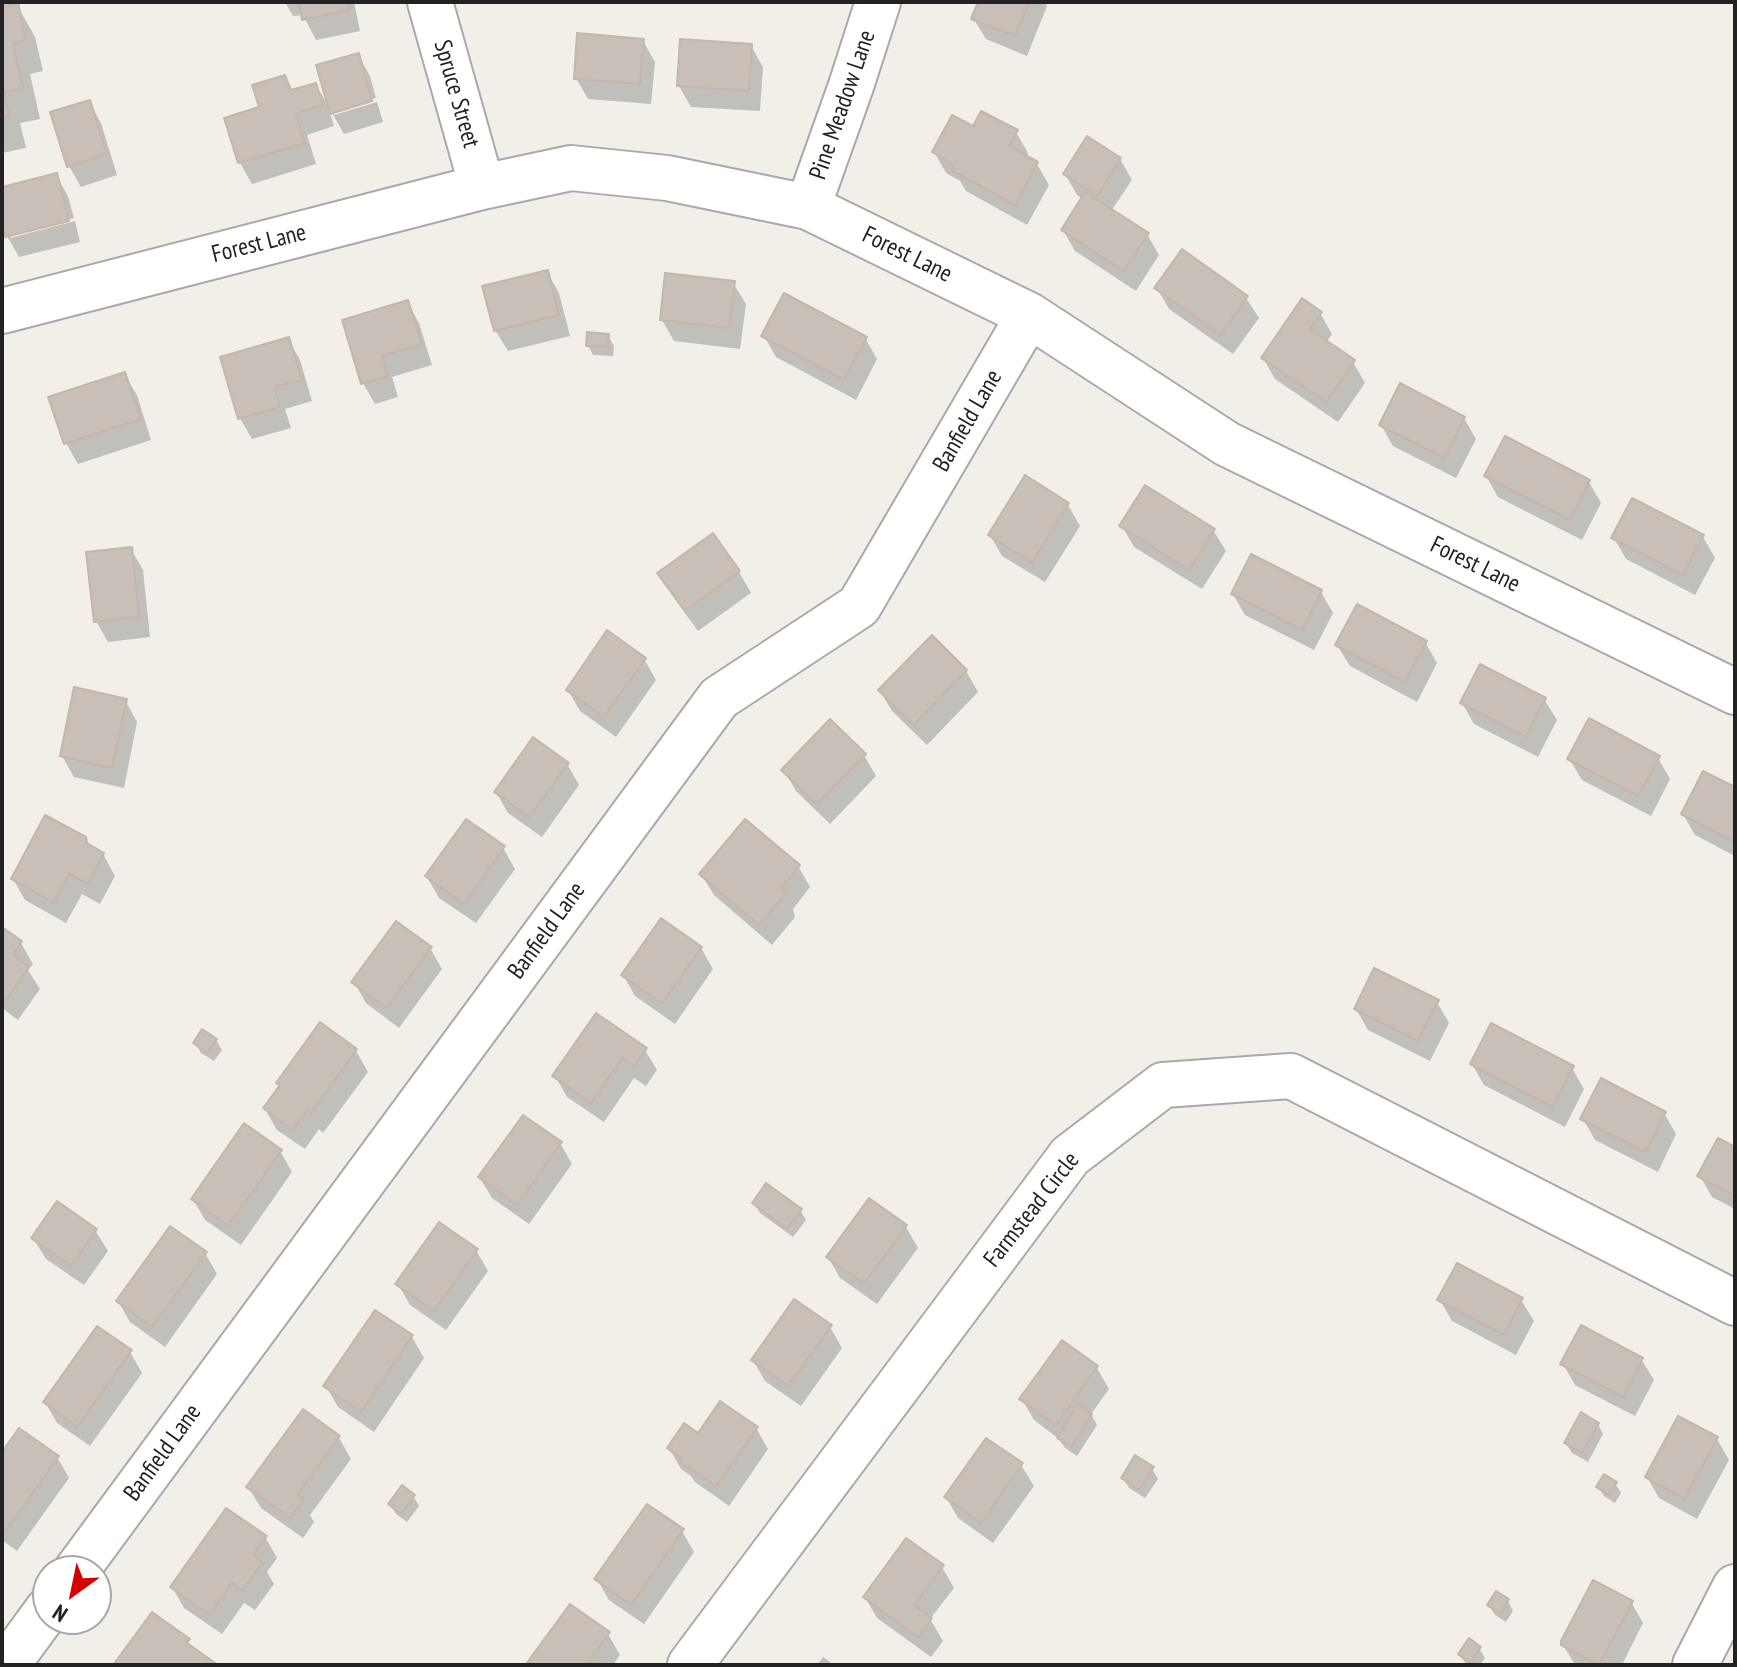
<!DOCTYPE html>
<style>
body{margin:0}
#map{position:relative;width:1737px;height:1667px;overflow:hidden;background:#f2efe9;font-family:"PT Sans Narrow",sans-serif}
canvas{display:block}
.frame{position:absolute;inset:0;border:4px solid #222;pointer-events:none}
.north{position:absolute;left:32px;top:1555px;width:80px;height:80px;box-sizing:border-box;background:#fff;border:2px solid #a7a7a7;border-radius:50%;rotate:213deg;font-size:22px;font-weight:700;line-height:32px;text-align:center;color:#222}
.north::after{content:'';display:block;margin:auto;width:28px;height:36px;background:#d40000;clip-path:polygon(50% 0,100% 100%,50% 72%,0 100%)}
</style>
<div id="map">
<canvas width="1737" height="1667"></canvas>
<div class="frame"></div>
<div class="north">N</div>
</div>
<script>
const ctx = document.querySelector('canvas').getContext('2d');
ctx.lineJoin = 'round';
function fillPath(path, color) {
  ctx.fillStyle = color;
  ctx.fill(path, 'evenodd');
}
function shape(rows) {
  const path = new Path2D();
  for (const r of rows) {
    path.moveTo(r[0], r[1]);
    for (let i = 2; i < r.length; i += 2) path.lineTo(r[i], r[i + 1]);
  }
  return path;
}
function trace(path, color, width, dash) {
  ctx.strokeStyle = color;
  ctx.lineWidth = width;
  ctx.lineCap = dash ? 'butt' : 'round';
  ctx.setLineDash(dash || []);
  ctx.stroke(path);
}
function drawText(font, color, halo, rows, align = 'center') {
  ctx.font = font + ' "PT Sans Narrow",sans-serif';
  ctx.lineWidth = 6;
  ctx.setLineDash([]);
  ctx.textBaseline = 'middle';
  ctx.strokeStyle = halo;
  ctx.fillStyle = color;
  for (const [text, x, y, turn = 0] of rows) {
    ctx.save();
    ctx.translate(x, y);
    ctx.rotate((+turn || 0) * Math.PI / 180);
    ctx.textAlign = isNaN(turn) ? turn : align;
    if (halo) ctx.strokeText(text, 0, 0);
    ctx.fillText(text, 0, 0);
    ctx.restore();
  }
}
fillPath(shape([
 [285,2,354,2,360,31,316,40,303,15,293,16],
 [980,2,1045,2,1047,6,1027,56,986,39,973,18],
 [17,5,35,37,43,71,30,74,40,119,20,123,26,148,2,153,2,8],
 [643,41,655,62,651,104,588,99,576,78],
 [751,46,763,67,760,111,691,107,679,86],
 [358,55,370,76,376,98,334,111,334,115,377,102,383,122,344,134,332,113,330,113,334,126,307,135,316,164,252,184,240,163,226,119,261,109,285,77,293,92,316,85,329,107],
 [89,102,101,123,117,175,81,187,69,166],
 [974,129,1016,132,1028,153,1026,158,1037,164,1049,185,1027,225,966,191,960,181,946,173,934,152],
 [1120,159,1132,180,1111,211,1147,234,1159,255,1136,291,1075,251,1063,230,1083,199,1077,195,1065,174],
 [56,175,68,196,74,218,10,234,10,238,75,221,80,242,19,257,7,236,2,218,2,189],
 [547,272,559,293,570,336,508,351,495,330],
 [733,283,746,304,740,349,674,341,662,320],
 [1157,288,1246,298,1259,318,1233,354,1169,309],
 [407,302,419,323,432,365,392,377,398,397,375,404,363,383],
 [1320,313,1332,334,1326,343,1353,362,1365,383,1338,422,1275,379,1263,358],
 [608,336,614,346,613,356,593,355,588,345],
 [764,336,865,338,877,359,856,400,776,357],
 [288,339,300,360,312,401,285,409,291,428,252,439,240,418,223,358],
 [124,374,137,395,151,440,78,464,66,443],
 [1464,418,1476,439,1456,478,1393,446,1381,425],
 [1486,476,1589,482,1601,503,1582,540,1498,497],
 [1068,505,1080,526,1045,582,1002,556,990,535],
 [1122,526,1213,530,1226,551,1202,589,1134,547],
 [1703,537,1715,558,1695,595,1626,559,1614,538],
 [131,549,143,570,150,637,108,642,96,621],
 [739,572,751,593,698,631,672,595,660,574],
 [1321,592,1333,613,1314,650,1245,615,1233,594],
 [932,638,966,671,978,692,927,745,892,711,880,691],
 [1425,642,1437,663,1417,702,1350,666,1337,645],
 [644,659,656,680,616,737,580,711,568,690],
 [1544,699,1557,720,1538,757,1474,724,1462,703],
 [125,700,137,722,124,788,74,777,62,756],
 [864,755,876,776,830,824,796,791,784,770],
 [1658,758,1670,779,1651,816,1582,780,1569,759],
 [567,764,579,785,542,837,508,813,496,792],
 [1735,789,1735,856,1695,835,1683,814],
 [85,839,89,847,103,854,115,876,100,904,82,894,66,923,25,900,13,879],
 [503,848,515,869,476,923,439,898,427,877],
 [798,866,810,887,793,909,795,917,772,945,714,895,701,874],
 [2,929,21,943,33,964,28,970,40,989,18,1020,2,1008],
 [430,948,442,969,399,1028,366,1003,354,982],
 [701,948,713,969,675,1024,635,996,623,975],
 [1437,1002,1449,1023,1430,1061,1368,1030,1356,1009],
 [216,1040,222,1050,214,1061,201,1053,195,1043],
 [645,1050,657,1070,646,1086,634,1078,604,1122,567,1097,555,1076],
 [356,1051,368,1072,323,1133,319,1129,305,1149,277,1130,265,1109,280,1086,278,1083],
 [1472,1064,1572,1068,1584,1089,1565,1127,1484,1085],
 [1664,1113,1676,1134,1658,1172,1595,1140,1583,1119],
 [560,1143,572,1164,529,1224,492,1198,480,1178],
 [1735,1149,1735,1209,1712,1197,1700,1176],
 [280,1151,292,1172,241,1245,205,1220,193,1199],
 [754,1203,800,1210,806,1220,793,1237,760,1213],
 [906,1227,918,1248,877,1304,840,1278,828,1257],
 [95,1230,108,1251,84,1285,46,1259,33,1238],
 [476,1250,488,1271,446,1330,410,1305,398,1284],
 [205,1253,217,1274,165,1347,130,1322,118,1301],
 [1440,1300,1521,1300,1534,1321,1516,1355,1452,1321],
 [830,1327,842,1348,801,1406,765,1381,753,1360],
 [412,1337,424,1358,374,1432,338,1407,326,1386],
 [1063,1343,1097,1368,1109,1389,1091,1414,1097,1425,1077,1456,1065,1448,1059,1439,1034,1420,1022,1399],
 [130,1352,142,1373,90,1446,57,1423,45,1402],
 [1641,1359,1654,1380,1635,1416,1575,1385,1563,1364],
 [303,1412,339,1438,351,1459,310,1515,314,1522,303,1538,261,1508,248,1487],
 [1598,1424,1603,1434,1588,1462,1572,1453,1566,1443],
 [756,1428,768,1449,729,1506,695,1482,691,1476,681,1469,669,1448,699,1436],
 [1717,1439,1729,1460,1697,1519,1659,1498,1647,1477],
 [2,1455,57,1457,69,1478,17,1551,2,1540],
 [1021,1465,1034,1486,993,1543,958,1518,946,1497],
 [1152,1469,1158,1479,1145,1498,1129,1488,1123,1478],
 [1615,1483,1621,1493,1615,1503,1604,1496,1598,1487],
 [413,1496,419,1506,407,1522,396,1514,390,1504],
 [682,1531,694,1552,644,1624,609,1600,597,1579],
 [265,1537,277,1558,267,1572,274,1584,255,1610,244,1603,222,1634,184,1608,172,1587],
 [942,1567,954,1588,930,1619,943,1641,931,1657,877,1618,865,1597],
 [1508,1601,1513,1611,1506,1622,1495,1615,1489,1605],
 [1631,1602,1643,1623,1622,1665,1575,1665,1563,1645],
 [608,1634,620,1655,613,1665,530,1665],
 [1479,1648,1485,1658,1480,1665,1466,1664,1460,1654],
 [823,1657,834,1665,817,1665]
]), '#0003');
const building = shape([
 [299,2,348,2,350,10,302,20,299,2],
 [978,2,1029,2,1015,36,971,19,978,2],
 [18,3,26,40,13,43,23,88,4,92,9,116,2,118,2,6,18,3],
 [577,33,644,39,640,84,574,79,577,33],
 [680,39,752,44,749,91,677,86,680,39],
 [359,53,372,101,330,114,316,65,359,53],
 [285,75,291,90,316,83,323,105,296,114,305,143,238,163,224,118,259,107,252,85,285,75],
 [90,100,107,154,67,167,50,112,90,100],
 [981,111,1018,130,1009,146,1038,162,1015,205,951,170,954,165,932,152,952,115,973,126,981,111],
 [1087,136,1121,158,1097,196,1063,174,1087,136],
 [57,173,69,221,5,237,2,226,2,187,57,173],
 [1085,192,1149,233,1124,271,1061,230,1085,192],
 [1182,249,1248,296,1221,335,1154,288,1182,249],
 [548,270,559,315,494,331,482,286,548,270],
 [665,273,735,281,729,328,660,320,665,273],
 [784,293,867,337,844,380,761,336,784,293],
 [1302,298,1322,312,1310,329,1355,360,1326,402,1261,358,1302,298],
 [408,300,422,344,382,356,388,376,361,384,342,320,408,300],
 [587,332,609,334,608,347,586,346,587,332],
 [289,337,302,380,275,387,280,407,238,419,220,357,289,337],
 [125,372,141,419,64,444,48,397,125,372],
 [1400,383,1465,417,1444,458,1379,425,1400,383],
 [1505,436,1590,480,1570,520,1484,476,1505,436],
 [1025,475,1069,503,1032,563,988,535,1025,475],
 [1145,485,1215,529,1189,570,1119,526,1145,485],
 [1632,498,1704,535,1683,575,1611,538,1632,498],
 [713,533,740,571,685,611,657,573,713,533],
 [132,547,139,617,94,622,86,552,132,547],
 [1251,554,1322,590,1302,630,1231,594,1251,554],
 [1357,604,1427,641,1405,682,1335,645,1357,604],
 [607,630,646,658,604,717,566,690,607,630],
 [932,635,967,670,914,725,878,690,932,635],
 [1480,664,1546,698,1526,737,1460,703,1480,664],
 [74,687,127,699,112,768,60,756,74,687],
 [1589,718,1660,756,1638,796,1567,759,1589,718],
 [830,719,866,754,817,804,781,770,830,719],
 [533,737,569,763,529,817,494,792,533,737],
 [1703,771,1735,787,1735,842,1681,814,1703,771],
 [45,815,86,837,87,843,104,853,88,884,69,874,54,903,11,879,45,815],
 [466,819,505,846,464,904,425,876,466,819],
 [745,819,800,865,782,887,785,895,759,925,699,874,745,819],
 [661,918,702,947,662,1004,621,975,661,918],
 [396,921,432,947,386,1008,351,982,396,921],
 [2,927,22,941,13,955,29,967,6,1000,2,997,2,927],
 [1374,968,1439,1000,1418,1041,1354,1009,1374,968],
 [596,1013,647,1048,634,1066,622,1058,591,1103,552,1076,596,1013],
 [320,1022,357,1049,311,1113,307,1110,292,1130,263,1108,280,1085,276,1083,320,1022],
 [1491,1023,1574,1066,1552,1107,1470,1064,1491,1023],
 [202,1029,217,1039,208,1053,193,1043,202,1029],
 [1601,1078,1666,1112,1645,1152,1580,1119,1601,1078],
 [523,1115,562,1142,517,1205,478,1177,523,1115],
 [244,1123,282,1150,228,1226,191,1199,244,1123],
 [1718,1138,1735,1147,1735,1196,1697,1176,1718,1138],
 [766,1183,802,1209,787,1229,752,1203,766,1183],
 [869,1198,907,1225,864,1284,826,1257,869,1198],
 [57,1201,97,1229,71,1266,31,1238,57,1201],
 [439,1222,478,1249,434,1311,395,1284,439,1222],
 [170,1226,207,1252,152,1327,116,1301,170,1226],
 [1457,1263,1523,1298,1504,1335,1437,1300,1457,1263],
 [794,1299,832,1325,788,1386,751,1360,794,1299],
 [375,1310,413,1335,361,1412,323,1386,375,1310],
 [1581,1325,1643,1358,1623,1397,1560,1364,1581,1325],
 [97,1326,132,1350,77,1427,43,1402,97,1326],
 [1062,1340,1098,1366,1056,1425,1019,1399,1062,1340],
 [720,1401,758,1427,716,1486,680,1461,682,1459,667,1448,684,1423,698,1433,720,1401],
 [1078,1404,1092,1414,1071,1447,1057,1438,1078,1404],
 [303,1409,340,1436,297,1495,304,1500,290,1518,246,1487,303,1409],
 [1581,1412,1599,1423,1582,1453,1564,1443,1581,1412],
 [1678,1416,1718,1437,1685,1499,1645,1477,1678,1416],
 [19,1428,59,1456,5,1532,2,1530,2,1452,19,1428],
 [986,1438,1023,1463,981,1523,944,1497,986,1438],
 [1135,1455,1154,1467,1139,1490,1121,1478,1135,1455],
 [1604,1474,1617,1482,1609,1495,1596,1487,1604,1474],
 [402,1485,415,1495,401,1514,388,1504,402,1485],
 [647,1504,684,1529,631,1605,594,1579,647,1504],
 [226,1508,267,1536,253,1555,263,1562,242,1591,232,1583,209,1615,170,1587,226,1508],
 [906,1538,944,1565,914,1605,932,1618,918,1638,863,1597,906,1538],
 [1593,1580,1633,1601,1599,1665,1561,1645,1561,1641,1593,1580],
 [1496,1591,1509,1599,1500,1614,1487,1605,1496,1591],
 [570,1604,610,1632,586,1665,528,1665,526,1664,570,1604],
 [152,1612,190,1639,187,1643,218,1665,113,1665,152,1612],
 [1469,1638,1481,1647,1469,1663,1458,1654,1469,1638]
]);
fillPath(building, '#c7bfb8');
trace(building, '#c4b6ab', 2);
const minor = shape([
 [430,2,482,187],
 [808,207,851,86,878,2],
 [2,311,482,187,571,168,667,178,808,207,1029,315,1227,444,1735,692],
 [76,1571,719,698,859,606,1029,315],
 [7,1665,48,1609],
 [690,1665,1070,1156,1163,1085,1291,1076,1735,1303],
 [1695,1665,1735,1587]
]);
trace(minor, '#a9a9a9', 48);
trace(minor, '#fff', 44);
drawText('24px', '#222', '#fff', [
 ["Spruce Street",456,94,74],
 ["Pine Meadow Lane",843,105,-71],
 ["Forest Lane",259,244,-14],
 ["Forest Lane",907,255,26],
 ["Banfield Lane",968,421,-60],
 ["Forest Lane",1475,565,26],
 ["Banfield Lane",547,931,-54],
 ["Farmstead Circle",1032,1210,-52],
 ["Banfield Lane",163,1453,-54]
]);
</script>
